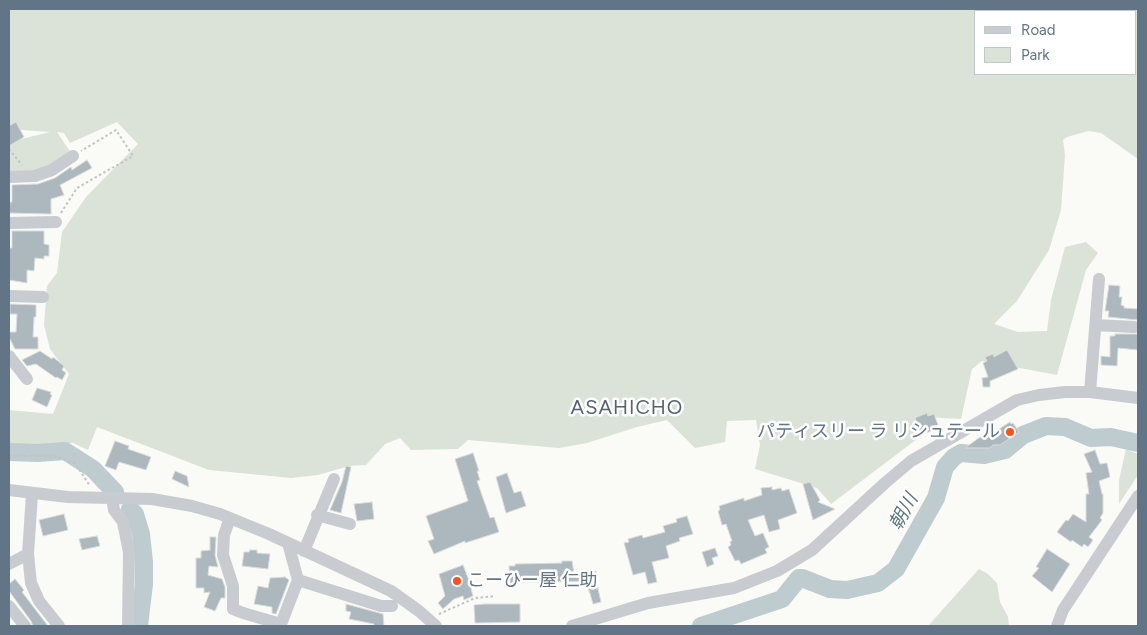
<!DOCTYPE html>
<meta charset="utf-8">
<style>
body{margin:0}
#map{position:relative;width:1147px;height:635px;overflow:hidden;background:#fafaf7;font-family:Figtree,sans-serif}
canvas{display:block}
.frame{position:absolute;inset:0;border:10px solid #627586;pointer-events:none}
.legend{position:absolute;left:974px;top:10px;width:162px;height:65px;box-sizing:border-box;background:#fff;border:1px solid #c0c8cf;margin:0;padding:6px 9px;list-style:none;font-size:15px;color:#627586}
.legend li{display:flex;align-items:center;gap:10px;height:25px}
.legend b{width:25px;border:1px solid #c0c8cf}
</style>
<div id="map">
<canvas width="1147" height="635"></canvas>
<div class="frame"></div>
<ul class="legend">
<li><b style="height:6px;background:#c8ccd0"></b>Road</li>
<li><b style="height:14px;background:#dbe2d8"></b>Park</li>
</ul>
</div>
<script>
const ctx = document.querySelector('canvas').getContext('2d');
ctx.lineJoin = 'round';
function fillPath(path, color) {
  ctx.fillStyle = color;
  ctx.fill(path, 'evenodd');
}
function shape(rows) {
  const path = new Path2D();
  for (const r of rows) {
    path.moveTo(r[0], r[1]);
    for (let i = 2; i < r.length; i += 2) path.lineTo(r[i], r[i + 1]);
  }
  return path;
}
function trace(path, color, width, dash) {
  ctx.strokeStyle = color;
  ctx.lineWidth = width;
  ctx.lineCap = dash ? 'butt' : 'round';
  ctx.setLineDash(dash || []);
  ctx.stroke(path);
}
function drawText(font, color, halo, rows, align = 'center') {
  ctx.font = font + ' Figtree,"Noto Sans JP",sans-serif';
  ctx.lineWidth = 5;
  ctx.setLineDash([]);
  ctx.textBaseline = 'middle';
  ctx.strokeStyle = halo;
  ctx.fillStyle = color;
  for (const [text, x, y, turn = 0] of rows) {
    ctx.save();
    ctx.translate(x, y);
    ctx.rotate((+turn || 0) * Math.PI / 180);
    ctx.textAlign = isNaN(turn) ? turn : align;
    if (halo) ctx.strokeText(text, 0, 0);
    ctx.fillText(text, 0, 0);
    ctx.restore();
  }
}
fillPath(shape([
 [9,9,1138,9,1138,159,1101,133,1088,131,1067,137,1063,140,1065,155,1061,210,1049,250,1017,301,994,324,1018,332,1047,331,1051,300,1065,247,1086,242,1098,253,1086,270,1057,375,982,361,972,369,961,419,924,417,917,439,831,504,817,488,755,469,760,445,756,420,727,421,725,442,695,448,667,420,637,427,587,443,559,448,468,440,458,449,411,450,400,438,385,444,366,465,349,466,318,475,291,478,209,470,97,427,88,450,73,443,9,445,9,410,53,414,69,374,50,349,44,325,47,286,57,273,62,232,86,197,138,144,117,122,70,143,64,133,57,132,73,156,42,174,9,177,9,142,50,132,9,129],
 [976,11,1136,11,1136,74,976,74],
 [1126,449,1138,454,1138,475,1119,504,1119,480],
 [979,569,988,574,997,583,1000,602,1008,617,1009,626,928,626]
]), '#dbe2d8');
trace(shape([
 [9,452,38,453,65,451,93,469,115,492],
 [130,509,135,514,141,534,144,562,144,584,139,626],
 [701,626,782,599,799,578,802,578,830,589,847,590,878,583,896,569,936,498,945,467,954,457,961,453,984,455,1005,450,1023,435,1046,426,1065,427,1091,438,1111,437,1138,443]
]), '#becbcf', 18);
const building = shape([
 [16,122,24,137,9,146,9,126,16,122],
 [87,160,92,168,60,185,64,195,51,199,51,214,9,213,10,202,12,202,12,185,38,184,55,178,71,167,72,170,87,160],
 [12,231,44,231,44,244,49,245,49,256,44,256,44,259,35,258,34,271,27,270,27,283,9,280,9,248,12,248,12,231],
 [1109,285,1120,286,1119,297,1122,297,1121,305,1124,306,1124,308,1138,309,1138,320,1108,317,1109,311,1105,311,1109,285],
 [10,304,36,305,36,317,34,317,33,337,38,337,38,349,15,349,9,337,9,332,16,332,17,314,10,314,10,304],
 [1115,334,1138,334,1138,350,1118,348,1117,366,1101,365,1101,356,1110,357,1110,336,1115,336,1115,334],
 [1007,350,1018,369,990,381,990,387,983,387,982,378,988,377,983,363,987,361,985,357,993,354,994,357,1007,350],
 [40,351,52,359,53,357,64,366,62,370,66,373,62,380,57,377,56,378,36,364,27,366,22,360,40,351],
 [37,388,51,392,50,394,52,395,47,407,32,400,37,388],
 [927,413,928,416,934,414,938,425,932,427,933,430,922,435,915,418,927,413],
 [1010,422,1011,424,1013,423,1019,432,1000,445,993,445,990,448,965,448,987,432,996,431,1010,422],
 [115,441,129,446,128,449,151,457,146,470,119,462,116,470,105,466,115,441],
 [1095,450,1100,464,1107,463,1110,477,1099,481,1102,494,1103,494,1103,513,1100,518,1102,520,1089,537,1093,540,1088,547,1084,544,1082,547,1072,540,1071,542,1057,532,1066,520,1068,521,1073,514,1086,522,1086,494,1089,494,1086,473,1092,472,1084,454,1095,450],
 [473,453,479,471,477,471,480,480,477,481,490,518,494,517,499,532,465,543,465,541,434,554,428,541,434,539,426,516,468,501,455,459,473,453],
 [346,466,351,467,341,513,330,510,342,482,346,466],
 [175,471,187,476,189,487,172,479,175,471],
 [507,473,514,493,521,491,526,506,506,513,496,477,507,473],
 [810,482,820,500,818,502,835,509,813,520,803,484,810,482],
 [772,487,772,490,781,488,782,491,789,489,797,513,778,520,780,529,769,532,764,515,748,520,755,536,763,533,769,547,765,549,767,553,741,564,739,560,735,561,728,547,731,545,730,542,732,541,726,524,722,525,718,511,720,510,719,506,744,498,744,501,762,495,761,488,772,487],
 [372,502,374,519,357,521,354,504,372,502],
 [64,514,68,530,43,536,39,520,64,514],
 [687,516,693,534,679,538,680,541,666,546,669,558,652,562,657,582,648,584,645,572,633,575,624,543,629,542,628,539,642,535,643,538,665,532,663,526,677,522,676,519,687,516],
 [97,536,100,546,82,550,79,539,97,536],
 [210,537,216,537,215,555,218,567,209,566,208,575,222,579,225,587,225,598,221,598,215,611,204,607,210,592,204,593,204,588,196,588,196,558,201,558,201,551,210,550,210,537],
 [715,548,718,556,712,558,714,564,707,567,702,552,715,548],
 [1047,549,1070,564,1052,592,1032,576,1039,568,1036,567,1047,549],
 [250,550,257,550,257,553,270,554,268,569,242,566,244,552,249,552,250,550],
 [562,561,572,561,574,574,596,571,598,580,596,580,601,602,593,604,589,590,588,590,585,581,510,583,509,566,515,566,515,564,562,563,562,561],
 [463,565,472,588,471,589,473,596,464,600,463,596,454,599,443,609,438,603,445,596,439,574,463,565],
 [285,577,289,580,276,614,272,613,272,607,254,604,258,586,268,588,270,578,285,577],
 [15,579,24,590,22,592,48,626,33,626,31,621,9,591,9,584,15,579],
 [346,604,383,614,384,626,374,626,374,624,349,619,351,612,346,611,346,604],
 [485,604,520,604,520,622,475,623,474,605,485,604]
]);
fillPath(building, '#adb7be');
trace(building, '#dcdcd9', 1);
trace(shape([
 [9,149,22,165],
 [61,213,77,188,133,156,116,130,81,151],
 [9,456,53,456,75,463,90,486],
 [439,614,475,598,495,596]
]), '#c1c4c6', 2, [2.5, 2.5]);
trace(shape([
 [9,177,35,176,52,170,73,156],
 [9,223,56,222],
 [9,296,43,297],
 [1096,325,1134,327],
 [9,356,27,379],
 [1090,392,1099,279],
 [9,490,68,497,152,499,192,506,220,514,269,534,391,591,419,611,436,626],
 [32,494,28,554,31,583,39,601,59,626],
 [112,498,114,510,123,522,129,552,128,626],
 [317,515,350,524],
 [230,518,224,535,223,555,233,586,233,609,243,613,281,624,298,580,288,543],
 [304,551,334,479],
 [9,564,28,554],
 [298,580,381,606,392,606],
 [9,606,25,626],
 [572,626,648,603,734,588,777,571,812,550,885,483,911,461,1017,400,1039,395,1065,392,1090,392,1138,398],
 [1057,626,1063,610,1138,496]
]), '#c8ccd0', 12);
for (const [x, y, r, color] of [
 [1010,432,5,"#f5541c"],
 [457,581,5,"#f5541c"]
]) {
  const dot = new Path2D();
  dot.arc(x, y, r, 0, 2 * Math.PI);
  ctx.fillStyle = color;
  ctx.fill(dot);
  trace(dot, '#fff', 2);
}
drawText('18px', '#627586', '#fff', [
 ["パティスリー ラ リシュテール",1000,432],
 ["こーひー屋 仁助",467,581,"left"]
], 'right');
drawText('italic 19px', '#5d757e', '#fff', [
 ["朝川",904,512,-61]
]);
ctx.letterSpacing = '1px';
drawText('20px', '#556370', '#fff', [
 ["ASAHICHO",627,408]
]);
ctx.letterSpacing = '0px';
</script>
